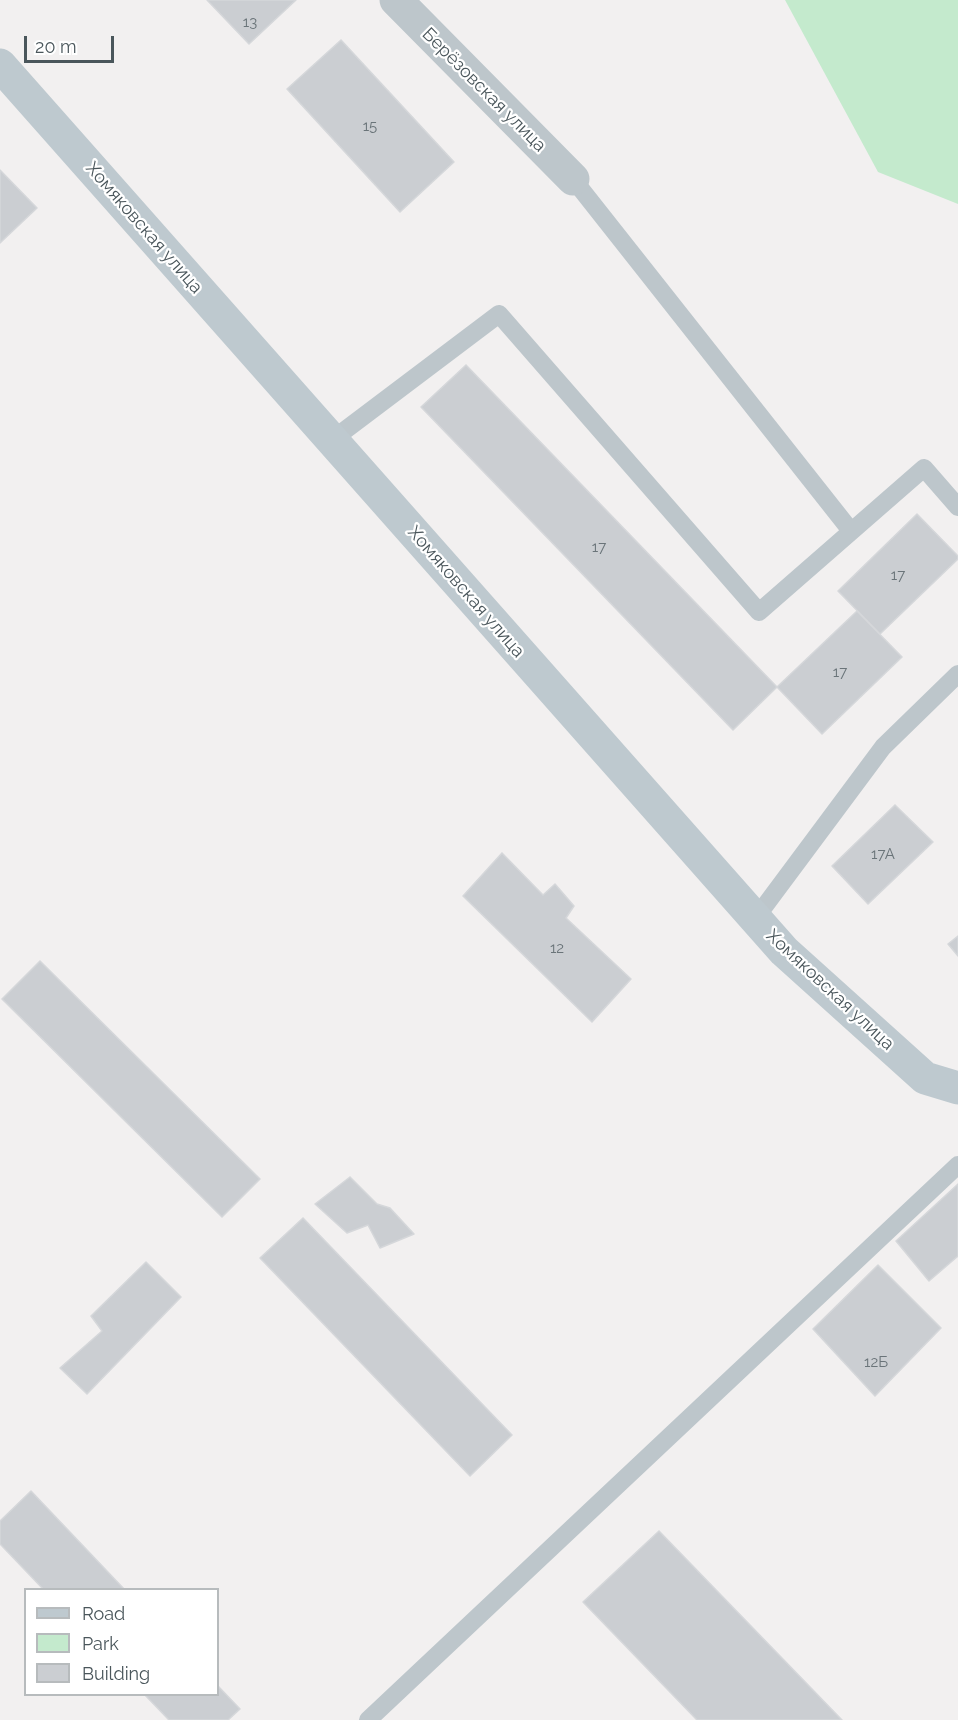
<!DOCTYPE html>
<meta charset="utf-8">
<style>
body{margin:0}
#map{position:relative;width:958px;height:1720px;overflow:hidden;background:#f2f0f0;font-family:Raleway,sans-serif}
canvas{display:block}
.legend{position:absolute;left:24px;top:1588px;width:195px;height:108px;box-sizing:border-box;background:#fff;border:2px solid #b7bbbd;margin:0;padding:8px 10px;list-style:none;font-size:18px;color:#4a565b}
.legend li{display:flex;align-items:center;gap:12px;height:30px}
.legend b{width:30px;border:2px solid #b7bbbd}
.scale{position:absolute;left:24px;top:36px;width:90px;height:27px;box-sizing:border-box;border:3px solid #4a565b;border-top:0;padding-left:8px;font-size:18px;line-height:21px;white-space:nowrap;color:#4a565b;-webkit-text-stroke:4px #fff;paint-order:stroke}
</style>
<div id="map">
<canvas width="958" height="1720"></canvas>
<ul class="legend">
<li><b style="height:8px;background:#bec9cf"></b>Road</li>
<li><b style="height:16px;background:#c4eacd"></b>Park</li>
<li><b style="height:16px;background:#cbced2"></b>Building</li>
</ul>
<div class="scale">20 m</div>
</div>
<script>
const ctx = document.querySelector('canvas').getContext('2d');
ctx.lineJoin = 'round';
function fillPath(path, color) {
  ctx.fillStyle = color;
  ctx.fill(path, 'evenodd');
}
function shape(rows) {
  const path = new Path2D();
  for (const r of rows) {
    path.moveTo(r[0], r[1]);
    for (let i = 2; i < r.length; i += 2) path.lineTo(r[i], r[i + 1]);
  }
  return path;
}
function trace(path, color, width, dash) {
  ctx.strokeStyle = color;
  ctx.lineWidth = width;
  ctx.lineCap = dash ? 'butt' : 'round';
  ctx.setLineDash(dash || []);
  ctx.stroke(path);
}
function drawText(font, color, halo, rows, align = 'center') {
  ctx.font = font + ' Raleway,sans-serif';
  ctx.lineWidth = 4.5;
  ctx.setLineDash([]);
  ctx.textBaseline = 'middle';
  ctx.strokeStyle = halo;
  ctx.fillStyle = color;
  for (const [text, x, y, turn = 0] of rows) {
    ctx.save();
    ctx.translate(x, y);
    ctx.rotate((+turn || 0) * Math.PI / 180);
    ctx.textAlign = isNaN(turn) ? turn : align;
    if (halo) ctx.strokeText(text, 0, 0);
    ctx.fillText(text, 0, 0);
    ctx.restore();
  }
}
fillPath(shape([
 [785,0,958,0,958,204,878,172]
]), '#c4eacd');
const building = shape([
 [207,0,296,0,249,44,207,0],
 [341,40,454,162,400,212,287,89,341,40],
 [0,170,37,208,0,243,0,170],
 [466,365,777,687,733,730,421,407,466,365],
 [917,514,958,556,958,559,880,634,838,591,917,514],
 [857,611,902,657,822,734,777,687,857,611],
 [895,805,933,842,868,904,832,866,895,805],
 [502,853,543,895,555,884,574,906,566,918,631,979,592,1022,463,896,502,853],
 [958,936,958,956,948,944,958,936],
 [40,961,260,1179,222,1217,2,999,40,961],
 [350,1177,377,1204,390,1208,414,1234,380,1248,368,1225,347,1233,315,1204,350,1177],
 [958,1184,958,1256,929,1281,896,1241,958,1184],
 [303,1218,512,1435,470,1476,260,1258,303,1218],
 [146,1262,181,1297,87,1394,60,1368,102,1331,91,1316,146,1262],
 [878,1265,941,1328,875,1396,813,1329,878,1265],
 [31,1491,125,1590,44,1590,0,1544,0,1521,31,1491],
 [659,1531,842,1720,697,1720,583,1602,659,1531],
 [218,1686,240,1709,228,1720,169,1720,144,1694,218,1694,218,1686]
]);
fillPath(building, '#cbced2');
trace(building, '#d5d7da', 1.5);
trace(shape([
 [573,179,851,531],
 [332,440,499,314,759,612,924,468,958,507],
 [755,919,883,747,958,674],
 [368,1720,958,1165]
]), '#bdc6cb', 18);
trace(shape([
 [396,0,573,179]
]), '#bdc6cb', 33);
trace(shape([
 [0,65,784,951,925,1078,958,1088]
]), '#bec9cf', 33);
drawText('15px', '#6a7479', null, [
 ["13",250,22],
 ["15",370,126],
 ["17",599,547],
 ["17",898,575],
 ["17",840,672],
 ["17А",883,854],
 ["12",557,948],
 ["12Б",876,1362]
]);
drawText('18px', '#4a565b', '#fff', [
 ["Берёзовская улица",484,90,45],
 ["Хомяковская улица",144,228,49],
 ["Хомяковская улица",466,592,49],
 ["Хомяковская улица",830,990,43]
]);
</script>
